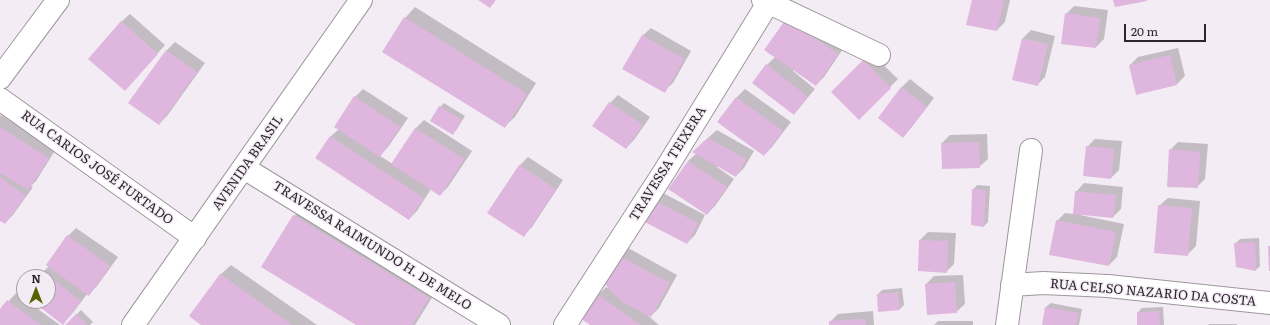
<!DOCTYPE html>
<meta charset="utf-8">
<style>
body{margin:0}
#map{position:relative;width:1270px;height:325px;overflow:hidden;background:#f4ecf4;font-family:Literata,serif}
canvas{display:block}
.north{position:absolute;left:16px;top:269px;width:40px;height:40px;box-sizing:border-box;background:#f4ecf4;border:1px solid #a39da3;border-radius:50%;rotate:0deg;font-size:11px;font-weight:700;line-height:16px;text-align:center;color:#2a272a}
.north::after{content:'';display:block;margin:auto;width:14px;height:18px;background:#586201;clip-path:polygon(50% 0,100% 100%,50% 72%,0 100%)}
.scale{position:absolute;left:1124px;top:24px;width:82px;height:18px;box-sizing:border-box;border:2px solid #2a272a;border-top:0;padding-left:5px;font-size:12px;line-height:14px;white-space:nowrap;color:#2a272a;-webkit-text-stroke:3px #f4ecf4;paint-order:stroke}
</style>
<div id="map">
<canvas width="1270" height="325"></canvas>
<div class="north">N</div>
<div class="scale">20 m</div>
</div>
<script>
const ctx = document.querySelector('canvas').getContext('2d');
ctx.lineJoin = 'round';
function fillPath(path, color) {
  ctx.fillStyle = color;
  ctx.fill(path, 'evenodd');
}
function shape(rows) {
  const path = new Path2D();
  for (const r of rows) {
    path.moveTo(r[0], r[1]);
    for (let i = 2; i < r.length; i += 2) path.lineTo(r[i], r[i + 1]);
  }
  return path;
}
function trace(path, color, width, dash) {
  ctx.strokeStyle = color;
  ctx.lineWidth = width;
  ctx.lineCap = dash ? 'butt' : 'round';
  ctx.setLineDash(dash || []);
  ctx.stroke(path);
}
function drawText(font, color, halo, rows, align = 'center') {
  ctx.font = font + ' Literata,serif';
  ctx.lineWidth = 3;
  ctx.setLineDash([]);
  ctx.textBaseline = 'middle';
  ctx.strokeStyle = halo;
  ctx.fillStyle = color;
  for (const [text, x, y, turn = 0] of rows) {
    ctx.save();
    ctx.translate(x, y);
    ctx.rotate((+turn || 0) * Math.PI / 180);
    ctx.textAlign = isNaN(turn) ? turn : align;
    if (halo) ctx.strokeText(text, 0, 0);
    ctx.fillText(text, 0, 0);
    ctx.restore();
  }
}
fillPath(shape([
 [973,0,1010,0,1005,22,997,30],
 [1074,6,1108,10,1104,39,1096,47,1066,14],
 [415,7,536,83,515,117,504,127,384,52,405,18],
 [130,14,165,45,125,90,121,22],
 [787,19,845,46,824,77,816,85,794,70,793,71,815,89,794,114,767,65,775,57],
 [651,28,691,51,673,83,664,91,642,36],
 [1031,30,1055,36,1045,77,1037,85,1023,38],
 [175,42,205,63,167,116,159,124,129,102,167,50],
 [1178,48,1185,76,1176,85,1130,65,1138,57],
 [871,53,898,79,859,119,832,92],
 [910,79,934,98,911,128,903,136,879,117,902,87],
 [363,89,408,118,388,147,380,156,393,164,416,128,424,120,472,151,448,187,440,195,431,189,417,211,409,219,317,158,331,136,339,129,355,97],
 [745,89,791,122,772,147,764,155,718,122,737,97],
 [618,95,650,117,634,140,626,148,610,103],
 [444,103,465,116,457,129,453,134,440,107],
 [1,115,56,149,36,181,31,186,33,187,13,215,5,223,0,219,0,116],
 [717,130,754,151,744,168,736,176,718,166,717,167,734,179,715,206,707,214,688,161,696,154,701,144],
 [987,134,988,159,979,167,942,143,950,135],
 [1095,139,1122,141,1119,170,1111,178,1087,147],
 [1178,142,1208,144,1205,179,1197,187,1170,150],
 [528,157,563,180,532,227,524,235,489,213,520,165],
 [1084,183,1123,187,1121,209,1113,217,1080,214,1080,215,1124,224,1117,257,1109,265,1057,221,1065,213,1074,214,1076,192],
 [977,185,990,186,988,222,984,226,972,224,973,190],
 [663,193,705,215,695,235,687,243,644,221],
 [1168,198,1200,201,1196,246,1187,255,1159,206],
 [304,206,438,288,415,325,358,325,294,216],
 [76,228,118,257,97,286,89,294,88,293,71,315,63,323,34,301,48,301,48,277,38,277,49,266,68,236],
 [928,232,956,233,954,264,946,272,920,240],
 [1259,238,1260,266,1256,270,1237,267,1235,244,1240,239],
 [621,244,677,275,659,308,651,316,646,313,646,314,659,325,592,325,582,318,598,295,606,287,610,289],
 [231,265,317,325,203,325,220,275],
 [963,275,965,304,956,312,926,284,934,276],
 [902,288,904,305,899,310,878,294,882,290],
 [16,293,24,299,24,301,27,301,60,325,0,325,0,311],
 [1051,303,1082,309,1079,325,1043,325,1046,307],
 [1163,307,1164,325,1138,325,1138,312,1142,308],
 [81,310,93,322,90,325,66,325],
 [873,311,874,325,830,325,830,322,838,314],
 [938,321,973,321,973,325,934,325],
 [1209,324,1237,324,1237,325,1208,325]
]), '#0003');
fillPath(shape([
 [478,0,496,0,490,8],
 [972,0,1004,0,997,31,966,25],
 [1113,0,1146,0,1147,1,1115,7],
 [1065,13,1100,18,1096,48,1061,44],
 [404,17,527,94,505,128,382,52],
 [786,19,838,54,816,86,764,50],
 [121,21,158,54,125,91,88,59],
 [642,35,684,59,665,93,622,69],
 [1022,38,1048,44,1038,86,1012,80],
 [166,50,197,72,159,125,128,103],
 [1170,55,1177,85,1136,95,1129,65],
 [863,60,891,88,859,120,831,92],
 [766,64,808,97,794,115,752,83],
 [901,87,927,107,903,138,878,118],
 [354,96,400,127,380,157,334,127],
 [736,97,783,131,764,156,717,122],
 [609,102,643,125,626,149,592,126],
 [439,106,462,120,453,135,430,121],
 [0,127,49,158,28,190,0,173],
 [415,128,464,159,440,196,391,164],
 [330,136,424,198,409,220,315,158],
 [708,138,746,159,736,177,692,152],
 [979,142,980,168,942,169,941,143],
 [1086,146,1114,149,1111,179,1083,176],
 [1169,149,1200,152,1198,188,1167,187],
 [688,161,727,187,707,215,668,189],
 [519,165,556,189,524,237,487,213],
 [0,177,26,196,5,224,0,221],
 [972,189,986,190,984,227,971,225],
 [1075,191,1116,195,1113,218,1073,214],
 [654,200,698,223,687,244,643,221],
 [1158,205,1192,208,1188,256,1154,253],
 [293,215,429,298,412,325,356,325,261,267],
 [1056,220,1116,232,1109,266,1049,255],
 [67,235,110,266,89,296,46,265],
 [919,240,948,241,947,273,918,271],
 [1255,242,1256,271,1236,267,1234,243],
 [1268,246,1270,246,1270,271,1269,271],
 [612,252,670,283,651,317,621,301,598,277],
 [42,271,81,301,63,325,32,301,48,301,48,277,37,277],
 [220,274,292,325,201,325,189,316],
 [955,282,957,313,927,315,925,284],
 [898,292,900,310,878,312,877,294],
 [597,294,641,325,590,325,580,318],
 [7,300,41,325,0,325,0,309],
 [1045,307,1079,313,1076,325,1042,325],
 [1159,311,1160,325,1137,325,1137,312],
 [76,314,88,325,65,325],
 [865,319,866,325,829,325,829,321]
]), '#dfb6de');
const minor = shape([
 [763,0,879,55],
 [0,78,58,0],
 [0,99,195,238],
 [244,168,499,325],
 [1012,285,1043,283,1108,286,1270,303],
 [565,325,664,172,768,3],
 [1007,325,1031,150]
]);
const tertiary = shape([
 [133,325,361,0]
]);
trace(minor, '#9e979e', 24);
trace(tertiary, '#9e979e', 24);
trace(minor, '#fff', 22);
trace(tertiary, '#fff', 22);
drawText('13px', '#2a272a', '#f4ecf4', [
 ["AVENIDA BRASIL",248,163,-55],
 ["TRAVESSA TEIXERA",668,164,-58],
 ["RUA CARIOS JOSÉ FURTADO",97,168,36],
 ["TRAVESSA RAIMUNDO H. DE MELO",372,246,32],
 ["RUA CELSO NAZARIO DA COSTA",1153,293,5]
]);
</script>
